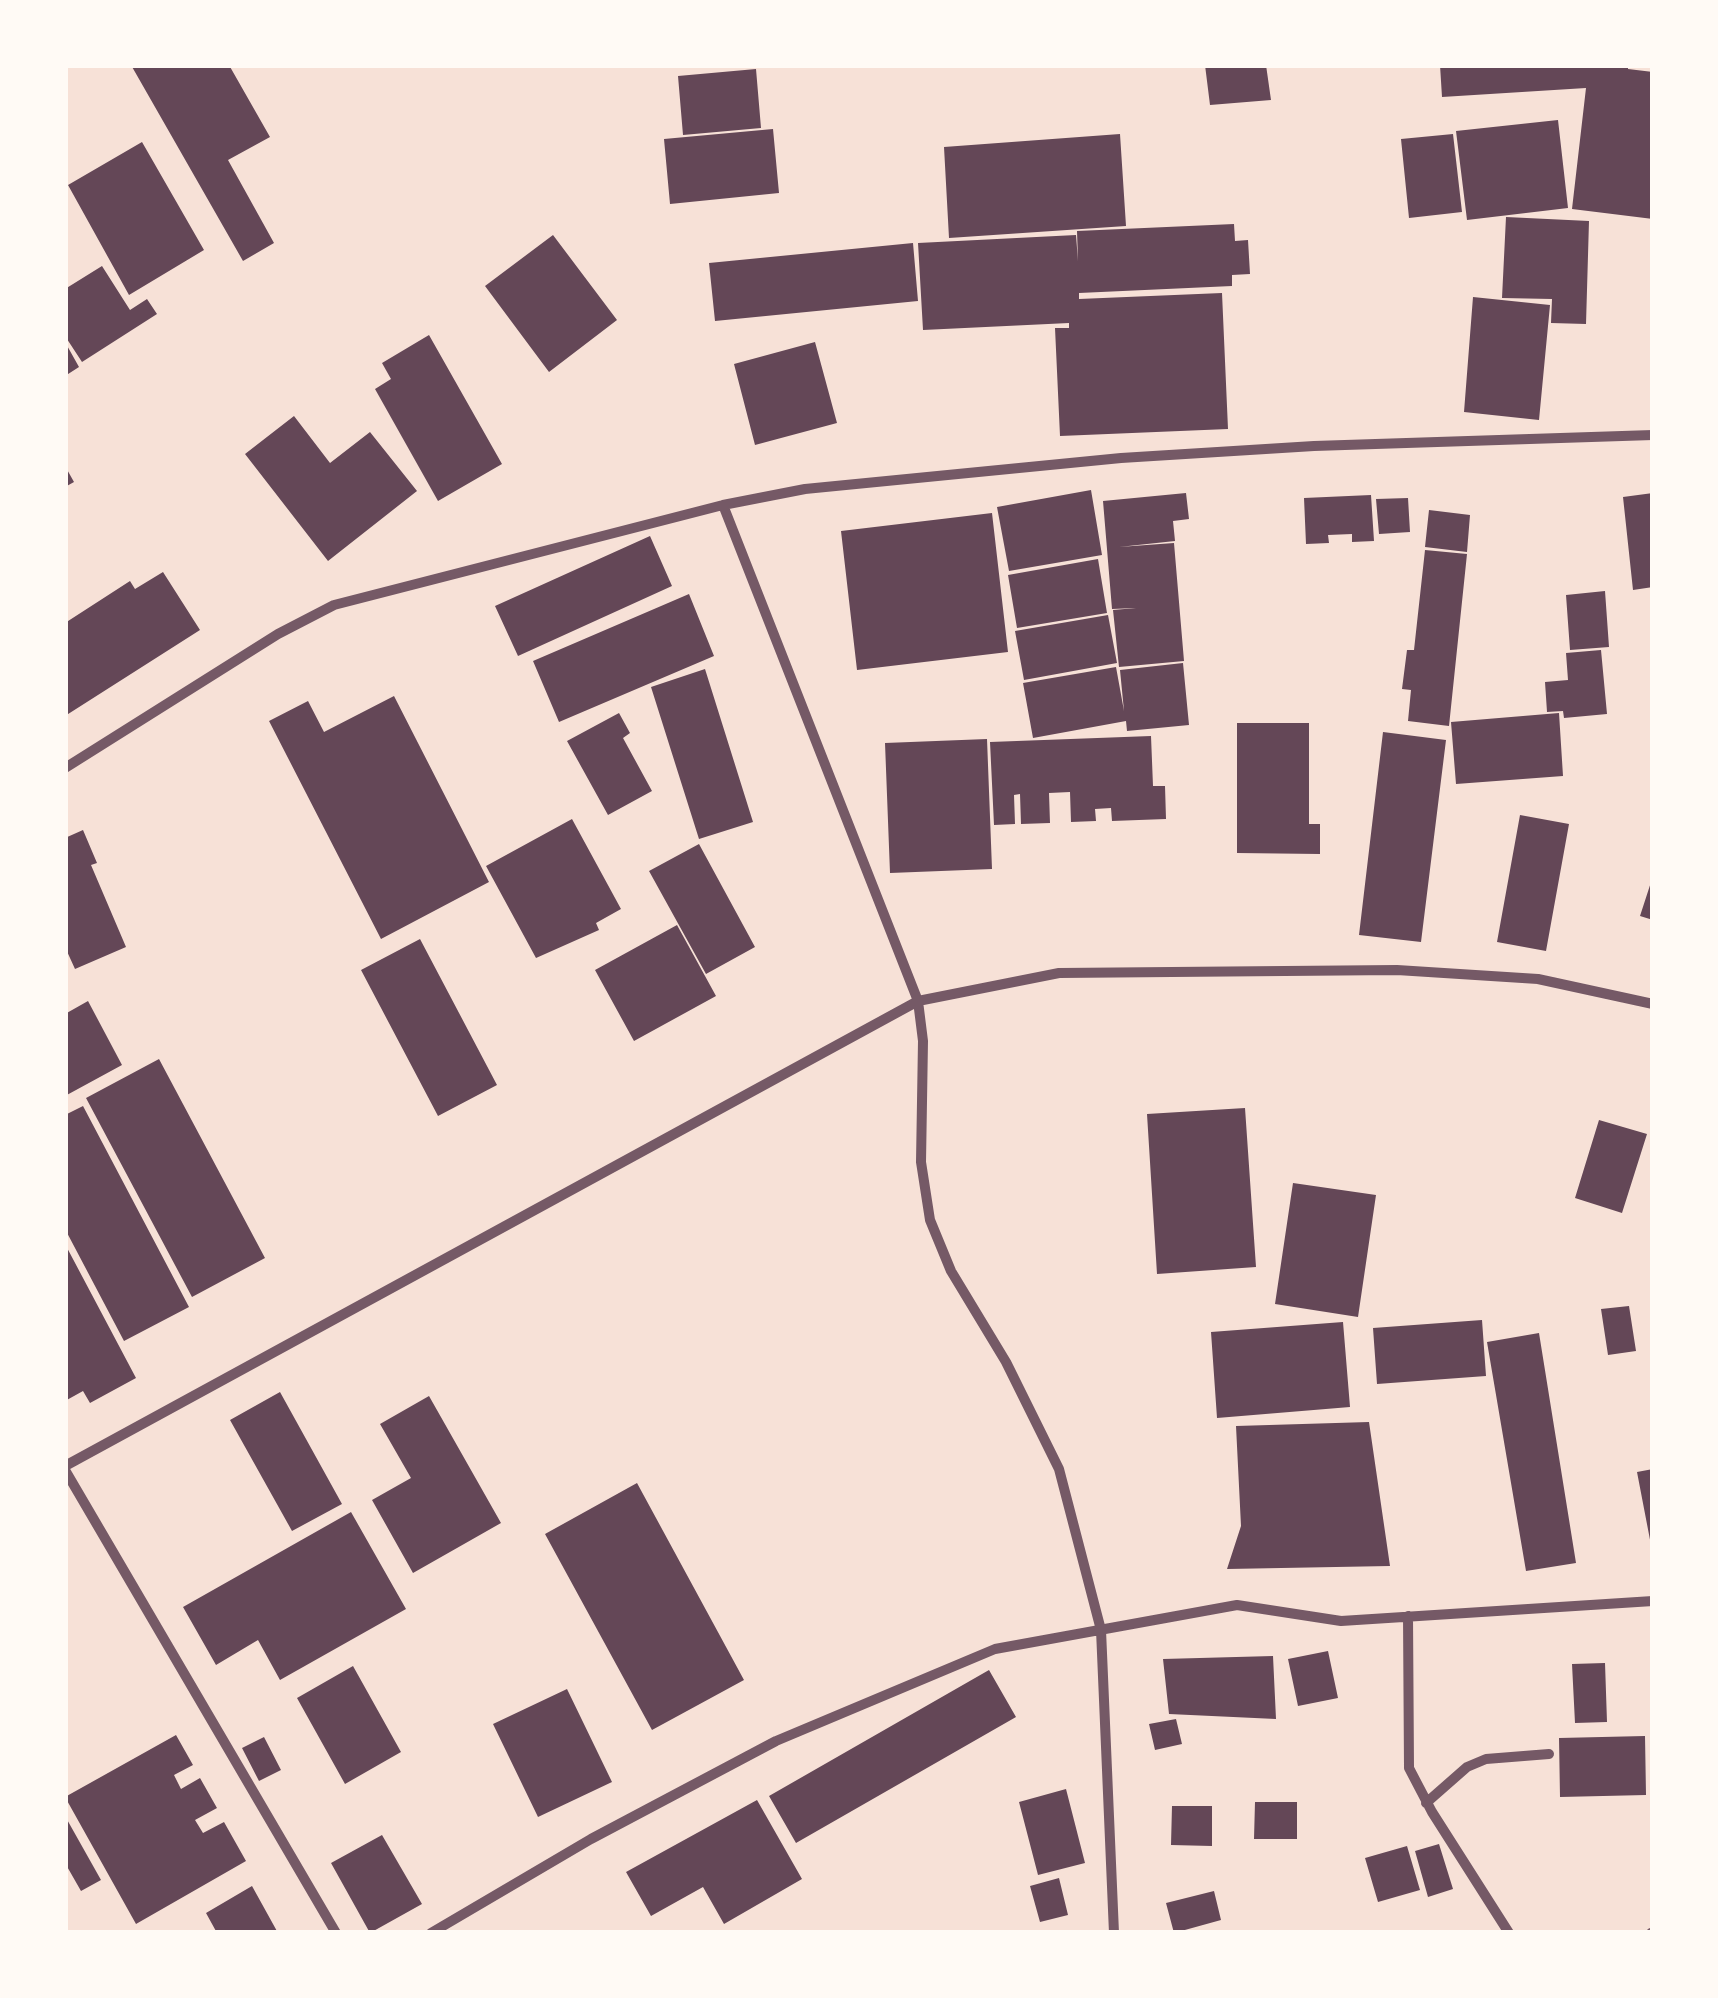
<!DOCTYPE html>
<style>
body{margin:0}
#map{position:relative;width:1718px;height:1998px;overflow:hidden;background:#f7e1d7;font-family:Ubuntu,sans-serif}
canvas{display:block}
.frame{position:absolute;inset:0;border:68px solid #fffaf5;pointer-events:none}
</style>
<div id="map">
<canvas width="1718" height="1998"></canvas>
<div class="frame"></div>
</div>
<script>
const ctx = document.querySelector('canvas').getContext('2d');
ctx.lineJoin = 'round';
function fillPath(path, color) {
  ctx.fillStyle = color;
  ctx.fill(path, 'evenodd');
}
function shape(rows) {
  const path = new Path2D();
  for (const r of rows) {
    path.moveTo(r[0], r[1]);
    for (let i = 2; i < r.length; i += 2) path.lineTo(r[i], r[i + 1]);
  }
  return path;
}
function trace(path, color, width, dash) {
  ctx.strokeStyle = color;
  ctx.lineWidth = width;
  ctx.lineCap = dash ? 'butt' : 'round';
  ctx.setLineDash(dash || []);
  ctx.stroke(path);
}
fillPath(shape([
 [131,65,229,65,270,137,228,160,274,243,243,261],
 [1205,65,1266,65,1271,100,1210,105],
 [1440,65,1628,65,1628,69,1653,72,1653,219,1572,209,1586,88,1442,97],
 [756,69,761,128,683,135,678,76],
 [1558,120,1568,208,1467,220,1456,131],
 [773,129,779,193,670,204,664,139],
 [1120,134,1126,226,949,238,944,147],
 [1453,134,1462,212,1409,218,1401,139],
 [142,142,204,250,129,295,68,185],
 [1506,217,1589,221,1586,324,1551,323,1552,299,1502,298],
 [1234,224,1235,241,1248,240,1250,274,1232,275,1232,286,1079,293,1079,299,1222,293,1228,429,1060,436,1055,328,1069,328,1069,323,923,330,918,243,1076,235,1078,261,1077,231],
 [553,235,617,320,549,372,485,286],
 [913,243,918,301,715,321,709,263],
 [102,266,130,310,147,299,157,314,82,362,65,336,65,289],
 [1473,297,1550,305,1539,420,1464,412],
 [429,335,502,464,438,501,375,389,391,379,382,363],
 [65,342,79,367,65,376],
 [815,342,837,423,755,445,734,364],
 [294,416,330,463,370,432,417,491,328,561,245,454],
 [65,466,74,482,65,487],
 [1091,490,1102,555,1009,571,997,507],
 [1186,493,1189,519,1173,521,1175,541,1119,547,1174,543,1184,661,1119,667,1113,610,1136,608,1112,609,1103,501],
 [1653,493,1653,587,1633,590,1623,497],
 [1371,495,1374,541,1352,542,1352,534,1328,535,1329,543,1306,544,1304,498],
 [1408,498,1410,532,1379,534,1376,499],
 [1429,510,1470,515,1467,552,1425,547],
 [992,513,1008,652,857,670,841,531],
 [650,536,672,586,518,656,495,606],
 [1425,550,1467,554,1449,726,1408,721,1411,690,1402,689,1407,650,1414,650],
 [1098,559,1107,613,1017,628,1008,575],
 [163,572,200,630,65,716,65,623,130,581,135,589],
 [1605,591,1609,647,1570,650,1566,595],
 [689,594,714,656,559,722,533,661],
 [1108,615,1117,663,1024,680,1015,631],
 [1601,650,1607,714,1564,718,1563,711,1547,712,1545,682,1568,680,1566,653],
 [1183,663,1189,725,1127,731,1126,721,1033,738,1023,683,1116,667,1124,711,1120,670],
 [705,669,753,822,699,839,651,687],
 [394,696,489,882,381,939,269,721,308,701,324,732],
 [619,713,630,733,623,738,652,791,608,815,567,741],
 [1559,713,1563,776,1456,784,1451,722],
 [1237,723,1309,723,1309,824,1320,824,1320,854,1237,853],
 [1383,732,1446,740,1421,942,1359,935],
 [1151,736,1153,786,1165,786,1166,819,1112,821,1111,808,1095,809,1096,821,1071,822,1070,792,1049,793,1050,823,1021,824,1020,794,1014,795,1015,824,994,825,990,742],
 [987,739,992,869,890,873,885,743],
 [1520,815,1569,824,1546,951,1497,942],
 [572,819,621,909,596,923,599,930,536,958,486,866],
 [83,830,97,863,91,865,126,947,75,969,65,947,65,838],
 [699,844,755,947,706,974,649,871],
 [1653,876,1653,920,1640,916],
 [677,925,716,996,634,1041,595,970],
 [420,939,497,1085,438,1116,361,970],
 [88,1001,122,1065,65,1096,65,1014],
 [159,1059,265,1258,192,1297,86,1098],
 [83,1106,189,1307,124,1341,65,1229,65,1115],
 [1245,1108,1256,1267,1157,1274,1147,1114],
 [1599,1120,1647,1134,1622,1213,1575,1198],
 [1293,1183,1376,1195,1358,1317,1275,1304],
 [65,1244,136,1378,90,1403,83,1391,65,1401],
 [1629,1306,1636,1351,1608,1355,1601,1309],
 [1482,1320,1486,1376,1377,1384,1373,1328],
 [1343,1322,1350,1407,1217,1418,1211,1332],
 [1539,1333,1576,1563,1526,1571,1487,1342],
 [280,1392,342,1504,292,1531,230,1420],
 [429,1396,501,1523,413,1573,372,1500,411,1478,380,1424],
 [1369,1422,1390,1566,1227,1569,1241,1526,1236,1426],
 [1653,1469,1653,1545,1651,1545,1637,1472],
 [637,1483,744,1680,652,1730,545,1534],
 [351,1512,406,1609,280,1680,258,1640,216,1665,183,1607],
 [1328,1651,1338,1698,1298,1706,1288,1659],
 [1273,1656,1276,1719,1169,1714,1163,1659],
 [1605,1663,1607,1722,1575,1723,1572,1664],
 [353,1666,401,1752,345,1784,297,1698],
 [989,1670,1016,1717,796,1843,769,1796],
 [567,1689,612,1782,538,1817,493,1724],
 [1176,1719,1182,1744,1155,1750,1149,1724],
 [176,1735,193,1765,174,1775,181,1789,200,1778,217,1808,195,1820,203,1833,224,1822,246,1861,136,1924,65,1797],
 [1645,1736,1646,1795,1560,1797,1559,1738],
 [264,1737,281,1770,259,1781,242,1748],
 [1066,1789,1085,1863,1038,1875,1019,1802],
 [757,1800,802,1879,724,1924,703,1887,651,1916,626,1872],
 [1255,1802,1297,1802,1297,1839,1254,1839],
 [1172,1806,1212,1806,1212,1846,1171,1845],
 [65,1816,101,1880,81,1891,65,1863],
 [382,1835,422,1904,370,1933,331,1863],
 [1439,1844,1453,1889,1428,1897,1415,1851],
 [1407,1846,1420,1890,1378,1902,1365,1858],
 [1059,1878,1068,1915,1040,1922,1030,1886],
 [252,1886,278,1933,217,1933,206,1913],
 [1214,1891,1221,1920,1174,1933,1166,1903]
]), '#644757');
trace(shape([
 [723,505,918,1001,923,1041,921,1162,930,1220,951,1271,1006,1362,1059,1469,1101,1630,1114,1933],
 [65,768,278,634,334,605,723,505,805,489,1121,458,1314,446,1653,435],
 [65,1466,918,1001,1059,973,1397,970,1538,979,1653,1004],
 [65,1470,336,1933],
 [1408,1616,1409,1768,1432,1812,1509,1933],
 [1426,1803,1467,1767,1486,1759,1549,1754],
 [431,1933,591,1839,776,1741,995,1649,1237,1605,1341,1621,1653,1601],
 [1651,1933,1653,1933]
]), '#755966', 10);
</script>
